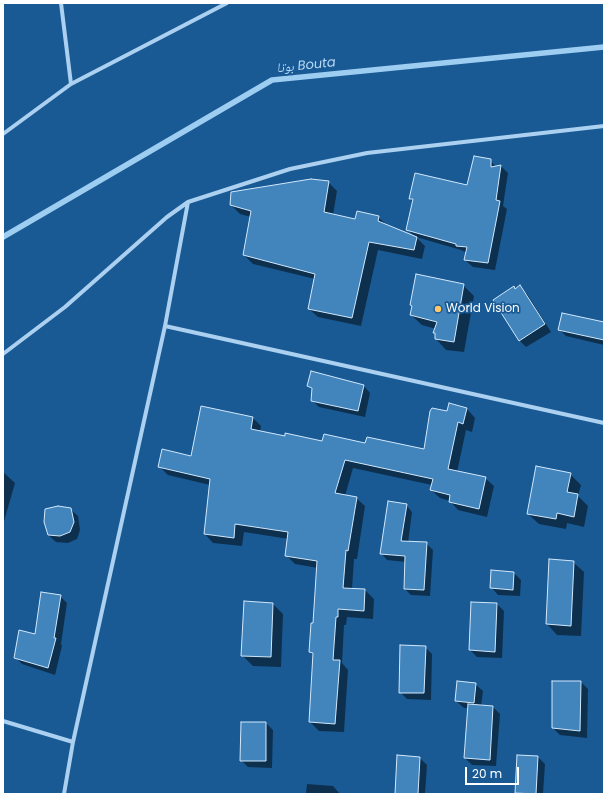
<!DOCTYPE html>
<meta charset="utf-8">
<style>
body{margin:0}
#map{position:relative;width:607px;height:797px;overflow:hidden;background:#195a95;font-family:Poppins,sans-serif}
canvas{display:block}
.frame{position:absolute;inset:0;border:4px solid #fff;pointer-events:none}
.scale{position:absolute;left:465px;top:767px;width:54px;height:18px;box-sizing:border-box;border:2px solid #fff;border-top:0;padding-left:5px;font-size:12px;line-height:14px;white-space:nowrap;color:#fff;-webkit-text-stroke:3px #195a95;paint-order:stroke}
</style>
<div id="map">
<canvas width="607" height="797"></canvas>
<div class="frame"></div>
<div class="scale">20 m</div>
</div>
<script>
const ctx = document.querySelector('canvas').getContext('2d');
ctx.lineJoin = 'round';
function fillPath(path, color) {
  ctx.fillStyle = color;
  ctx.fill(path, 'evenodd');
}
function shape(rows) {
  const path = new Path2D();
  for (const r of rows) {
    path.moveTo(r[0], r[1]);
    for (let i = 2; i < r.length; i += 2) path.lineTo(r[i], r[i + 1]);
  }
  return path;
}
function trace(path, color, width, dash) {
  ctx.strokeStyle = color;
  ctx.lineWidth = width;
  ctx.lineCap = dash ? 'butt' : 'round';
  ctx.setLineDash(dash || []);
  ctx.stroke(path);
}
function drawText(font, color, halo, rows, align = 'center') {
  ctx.font = font + ' Poppins,"Noto Naskh Arabic",sans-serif';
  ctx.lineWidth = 3.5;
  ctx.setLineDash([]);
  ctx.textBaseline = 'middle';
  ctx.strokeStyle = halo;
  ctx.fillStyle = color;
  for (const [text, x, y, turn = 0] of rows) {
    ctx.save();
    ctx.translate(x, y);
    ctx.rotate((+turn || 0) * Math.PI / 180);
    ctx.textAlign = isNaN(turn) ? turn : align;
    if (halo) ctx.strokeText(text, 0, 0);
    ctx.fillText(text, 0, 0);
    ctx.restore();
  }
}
fillPath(shape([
 [490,160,496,167,501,166,508,173,503,206,507,209,495,270,473,267,465,260,467,253,461,250,416,237,425,246,422,259,378,250,361,326,318,317,309,309,315,279,253,264,244,255,251,217,240,214,231,205,328,182,337,191,333,215,356,220,378,217,387,225,415,237,407,229,413,202,410,199,467,186],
 [463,285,474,296,464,352,446,350,436,339,436,329,422,325,411,315],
 [520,287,527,294,551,332,526,347,519,340,514,288,516,290],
 [604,323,604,345,566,336,559,329],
 [363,385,370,393,365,417,319,407,312,400,313,391,309,386],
 [467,409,475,418,472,432,466,430,457,472,485,478,494,486,487,517,458,510,450,501,440,498,431,490,432,485,353,468,345,496,356,498,365,506,357,559,354,559,352,589,365,590,374,599,373,619,347,617,346,625,344,625,342,663,348,670,344,732,319,731,310,722,314,656,310,652,314,624,318,568,295,564,286,555,289,539,244,532,242,546,213,543,205,534,210,485,168,475,159,466,192,457,252,417,261,426,260,432,323,442,366,444,425,450,447,412],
 [3,472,15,483,3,525],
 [570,474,581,485,578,496,588,506,584,527,567,523,566,529,539,524,528,514],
 [406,505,412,512,408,543,426,543,433,550,430,596,411,595,405,589,406,562,387,560,381,553],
 [70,509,78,516,80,530,77,539,68,543,56,542,48,535],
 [573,562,584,572,581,636,557,635,547,624],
 [514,573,521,580,520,596,498,595,491,587],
 [60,596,67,603,61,644,62,646,55,675,22,664,15,657,35,635],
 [472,603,497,604,504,611,502,658,477,657,470,650],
 [273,604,283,614,281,667,253,666,242,655],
 [425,647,432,654,431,700,407,699,400,692],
 [581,682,588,689,587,738,560,735,553,728],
 [475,684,483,691,481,706,493,707,500,714,496,766,472,765,465,758,468,708,464,708,456,701],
 [266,723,273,730,272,768,248,767,241,760],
 [538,757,545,764,543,794,517,794,516,793],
 [420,758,427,765,425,794,396,794],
 [307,784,333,786,340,794,306,794]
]), '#0007');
trace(shape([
 [3,237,272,80,604,47]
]), '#9ecdf2', 5.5);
const building = shape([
 [474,156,491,159,491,167,501,165,496,200,500,201,488,263,464,260,467,247,456,246,456,244,406,230,413,199,409,199,415,173,467,185,474,156],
 [311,179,329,181,324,212,355,219,357,211,379,216,378,221,417,237,414,250,369,242,352,318,308,309,315,274,243,255,251,211,230,205,231,192,311,179],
 [416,274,464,284,454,342,435,339,435,333,433,333,437,322,410,315,412,306,410,305,416,274],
 [520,285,545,324,519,341,493,300,514,286,515,289,520,285],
 [562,313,604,322,604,340,558,330,562,313],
 [311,371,364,385,358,411,311,401,312,388,307,386,311,371],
 [449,403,467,408,463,424,458,422,448,469,486,477,479,509,449,502,450,495,430,490,433,479,345,460,335,493,357,497,348,551,346,550,343,588,365,589,364,611,338,609,338,617,336,617,333,660,340,660,335,724,309,722,313,653,309,652,311,623,313,623,317,561,285,556,288,532,235,524,234,538,204,534,210,479,158,467,162,449,191,456,201,406,253,417,251,429,285,436,285,433,322,441,324,434,365,443,367,437,424,449,430,411,432,408,447,411,449,403],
 [536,466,571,473,567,492,578,494,574,517,557,513,556,519,527,514,536,466],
 [388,501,407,504,401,541,427,542,424,590,404,589,405,556,380,554,388,501],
 [58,506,71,508,74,522,70,532,60,536,48,535,44,522,45,509,58,506],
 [549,559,574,561,571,626,546,624,549,559],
 [491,570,514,572,513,590,490,588,491,570],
 [41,592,61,595,54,638,56,638,48,668,14,658,19,630,35,634,41,592],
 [244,601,273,603,271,657,241,656,244,601],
 [471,602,497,603,495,652,469,650,471,602],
 [400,645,426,646,424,693,399,693,400,645],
 [457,681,476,683,474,703,455,701,457,681],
 [552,681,581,681,580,731,552,728,552,681],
 [468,704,493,706,490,760,464,758,468,704],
 [241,722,266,722,266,761,240,761,241,722],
 [397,755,420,757,418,794,395,794,397,755],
 [517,755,538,756,536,794,515,793,517,755]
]);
fillPath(building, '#4284bc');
trace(building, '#d2e8fb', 1);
trace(shape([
 [61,3,71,84],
 [3,134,71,84,227,3],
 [165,326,604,423],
 [3,354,65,307,167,217,188,202,290,169,367,153,604,126],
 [3,721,73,742],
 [64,794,73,742,165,326,188,202]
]), '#abd0f0', 4);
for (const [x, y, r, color] of [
 [438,309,4,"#ffc76a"]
]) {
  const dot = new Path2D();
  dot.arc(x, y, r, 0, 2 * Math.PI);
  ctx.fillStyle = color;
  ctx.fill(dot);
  trace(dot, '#195a95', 1.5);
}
drawText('12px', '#fff', '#195a95', [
 ["World Vision",446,309]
], 'left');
drawText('italic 13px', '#b8daf7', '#195a95', [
 ["بوتا Bouta",306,66,-6]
]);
</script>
